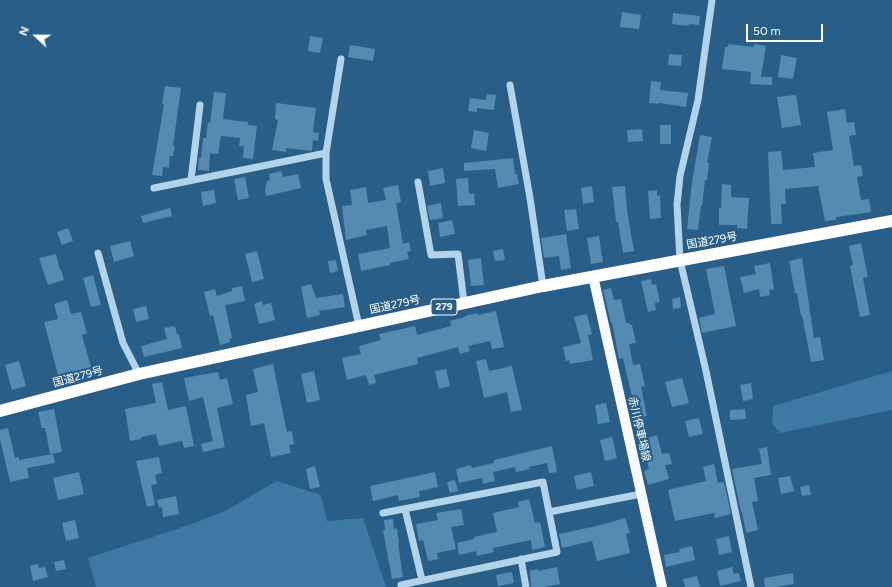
<!DOCTYPE html>
<meta charset="utf-8">
<style>
body{margin:0}
#map{position:relative;width:892px;height:587px;overflow:hidden;background:#285e88;font-family:Figtree,sans-serif}
canvas{display:block}
.north{position:absolute;left:16px;top:16px;width:40px;height:40px;-webkit-text-stroke:3px #285e88;paint-order:stroke;rotate:292deg;font-size:11px;font-weight:700;line-height:16px;text-align:center;color:#fff}
.north::after{content:'';display:block;margin:auto;width:14px;height:18px;background:#fff;clip-path:polygon(50% 0,100% 100%,50% 72%,0 100%)}
.scale{position:absolute;left:746px;top:24px;width:77px;height:18px;box-sizing:border-box;border:2px solid #fff;border-top:0;padding-left:5px;font-size:12px;line-height:14px;white-space:nowrap;color:#fff;-webkit-text-stroke:3px #285e88;paint-order:stroke}
</style>
<div id="map">
<canvas width="892" height="587"></canvas>
<div class="north">N</div>
<div class="scale">50 m</div>
</div>
<script>
const ctx = document.querySelector('canvas').getContext('2d');
ctx.lineJoin = 'round';
function fillPath(path, color) {
  ctx.fillStyle = color;
  ctx.fill(path, 'evenodd');
}
function shape(rows) {
  const path = new Path2D();
  for (const r of rows) {
    path.moveTo(r[0], r[1]);
    for (let i = 2; i < r.length; i += 2) path.lineTo(r[i], r[i + 1]);
  }
  return path;
}
function trace(path, color, width, dash) {
  ctx.strokeStyle = color;
  ctx.lineWidth = width;
  ctx.lineCap = dash ? 'butt' : 'round';
  ctx.setLineDash(dash || []);
  ctx.stroke(path);
}
function drawText(font, color, halo, rows, align = 'center') {
  ctx.font = font + ' Figtree,"Noto Sans JP",sans-serif';
  ctx.lineWidth = 4;
  ctx.setLineDash([]);
  ctx.textBaseline = 'middle';
  ctx.strokeStyle = halo;
  ctx.fillStyle = color;
  for (const [text, x, y, turn = 0] of rows) {
    ctx.save();
    ctx.translate(x, y);
    ctx.rotate((+turn || 0) * Math.PI / 180);
    ctx.textAlign = isNaN(turn) ? turn : align;
    if (halo) ctx.strokeText(text, 0, 0);
    ctx.fillText(text, 0, 0);
    ctx.restore();
  }
}
fillPath(shape([
 [892,371,892,410,780,433,772,424,773,406],
 [277,481,321,495,327,521,363,518,386,587,96,587,88,558,189,525,225,511]
]), '#3d79a4');
fillPath(shape([
 [622,12,641,15,639,29,620,27],
 [673,13,700,16,699,25,689,24,688,26,672,24],
 [310,36,323,38,320,53,308,51],
 [728,44,754,47,754,44,766,46,761,77,772,77,772,85,750,84,751,72,722,69,725,47,728,47],
 [350,45,375,49,373,61,348,57],
 [669,54,682,55,681,66,668,65],
 [781,55,797,58,793,79,778,77],
 [651,81,661,82,660,90,688,93,686,107,659,103,659,104,649,103],
 [165,86,181,88,173,146,175,146,173,156,170,156,169,168,163,167,162,176,152,175,164,104,162,104],
 [214,92,226,93,223,119,248,122,248,125,257,126,253,159,243,158,244,146,239,146,240,138,221,136,218,154,210,153,209,171,198,170,199,158,201,158,203,138,206,138,208,122,210,123],
 [487,94,496,95,494,110,477,108,477,112,468,111,470,98,486,100],
 [796,95,801,125,782,128,777,97],
 [276,103,316,108,313,132,319,133,318,141,313,140,312,151,286,148,286,152,272,150,278,120,275,119],
 [845,109,847,123,854,122,856,135,849,136,854,166,861,165,863,176,857,177,861,200,869,199,871,212,836,217,836,220,825,221,818,186,785,189,786,204,781,204,782,224,771,224,768,152,781,151,783,170,815,167,813,153,833,150,827,112],
 [660,125,671,125,671,144,660,144],
 [642,129,643,141,628,142,627,130],
 [474,130,489,133,486,151,471,148],
 [700,135,712,137,707,163,709,163,707,180,705,180,702,206,701,206,698,230,687,229,692,182],
 [513,158,515,174,517,174,519,184,498,188,495,169,464,171,464,163],
 [443,168,445,183,430,186,428,171],
 [281,171,283,177,298,174,301,188,266,196,265,190,267,181,270,180,269,174],
 [245,177,249,198,238,200,234,179],
 [468,178,469,194,474,193,475,205,458,206,456,179],
 [722,184,731,185,731,197,749,198,747,229,737,228,737,225,719,225,719,208,721,208],
 [398,185,401,202,396,203,403,244,409,242,411,251,407,252,409,259,390,263,390,265,361,271,358,254,390,248,387,226,366,230,367,235,346,240,342,206,352,205,350,190,366,187,368,203,386,200,383,188],
 [592,186,594,202,583,204,581,188],
 [625,186,627,210,634,251,623,253,618,222,616,222,612,187],
 [214,190,216,203,203,206,201,192],
 [657,190,657,196,660,195,661,218,650,219,648,191],
 [441,203,443,218,430,220,427,206],
 [170,208,172,216,143,223,141,216],
 [576,209,579,229,567,231,564,210],
 [452,220,455,234,440,237,438,223],
 [68,228,73,241,62,245,57,232],
 [566,234,571,268,561,270,559,256,544,258,541,238],
 [599,236,603,262,591,264,587,238],
 [130,241,134,256,114,262,110,246],
 [861,243,868,277,863,278,870,315,860,317,850,266,853,265,849,246],
 [503,249,505,260,495,261,493,251],
 [257,251,264,279,252,282,245,254],
 [56,254,60,270,61,270,64,280,48,285,39,258],
 [481,258,484,285,471,286,468,260],
 [802,258,814,338,820,337,824,360,811,362,802,315,801,316,797,293,795,293,789,261],
 [336,260,338,271,330,273,328,261],
 [770,263,774,289,769,290,770,295,760,297,759,289,744,293,740,277,756,274,754,266],
 [724,266,736,326,702,333,699,318,715,314,706,269],
 [93,275,101,305,91,307,83,278],
 [651,279,652,285,656,284,660,302,655,303,656,310,648,312,641,281],
 [311,284,316,298,343,294,345,307,319,311,320,315,307,318,301,287],
 [242,286,245,301,225,305,232,338,229,339,230,342,220,345,213,315,210,316,204,292,215,289,217,296,232,291,232,288],
 [611,288,614,300,621,299,626,323,629,323,630,325,632,325,636,343,629,344,633,365,640,364,645,386,641,387,647,416,633,419,629,401,633,401,623,358,619,359,612,323,611,323,603,290],
 [680,297,681,308,673,309,672,299],
 [67,300,71,314,81,312,87,333,82,335,91,367,68,373,69,376,59,379,44,322,58,319,54,304],
 [262,301,263,305,271,303,275,320,259,324,254,304],
 [146,306,149,319,136,322,133,309],
 [496,311,504,347,492,349,490,341,468,346,470,351,460,354,458,347,417,358,418,364,374,375,376,383,369,385,366,375,347,380,342,358,361,354,359,346,381,340,379,334,415,326,417,335,451,326,450,321,465,317,465,316,477,313,478,315],
 [587,314,592,334,588,335,593,360,570,364,569,360,566,361,563,347,581,343,574,317],
 [175,326,177,334,179,334,182,348,144,357,141,346,167,339,164,328],
 [486,359,489,371,512,366,522,410,511,412,507,392,484,398,476,361],
 [19,361,26,386,12,390,5,365],
 [273,364,287,432,292,431,294,444,289,445,291,453,271,457,264,423,251,426,246,395,258,392,253,369],
 [446,369,450,386,439,389,435,371],
 [314,371,320,400,307,403,301,374],
 [218,372,220,380,227,378,233,404,217,408,225,447,203,452,201,444,213,441,203,397,189,401,184,378],
 [682,378,689,403,672,407,665,382],
 [162,382,168,410,186,406,194,446,184,448,182,441,159,446,156,434,141,437,141,439,130,441,125,409,156,403,152,384],
 [751,383,753,399,743,401,740,385],
 [606,403,610,422,598,424,595,405],
 [54,409,62,452,50,454,45,428,42,428,38,412],
 [745,409,746,419,730,420,730,410],
 [699,418,703,434,689,437,685,421],
 [8,428,15,458,19,457,19,460,53,454,55,463,27,468,29,478,10,482,0,439,0,430],
 [657,435,662,454,669,453,672,464,665,465,669,479,648,485,644,471,649,469,643,447,650,445,648,438],
 [612,437,617,458,605,461,600,440],
 [552,446,557,472,549,473,547,463,529,467,530,469,516,472,515,467,493,472,495,481,483,484,482,478,459,483,456,469,471,465,472,468,494,463,494,460],
 [767,447,771,475,754,478,758,501,752,502,758,530,746,533,742,512,741,512,732,469,762,464,759,449],
 [159,457,162,473,155,475,157,484,151,485,155,505,147,507,136,461],
 [714,464,718,483,724,482,731,514,715,518,714,513,675,521,668,490,706,481,703,467],
 [315,466,320,487,310,489,306,469],
 [79,472,84,494,58,500,53,478],
 [435,472,438,487,419,491,420,497,399,501,398,495,373,501,370,486],
 [591,472,594,486,577,490,574,476],
 [790,476,794,491,781,494,778,478],
 [455,480,458,491,450,493,447,482],
 [809,485,811,495,802,496,800,487],
 [176,496,179,514,163,517,162,507,159,508,157,500],
 [529,499,535,523,540,522,545,547,532,550,531,540,493,548,494,552,477,556,476,551,459,555,457,543,474,539,474,537,497,532,493,513,519,507,518,502],
 [461,509,464,525,451,527,456,549,437,553,438,559,428,561,423,540,419,541,416,524,438,520,436,513],
 [625,518,630,533,626,534,630,553,597,561,592,541,562,548,559,534,601,525],
 [393,519,394,529,397,528,399,543,398,543,403,577,392,579,383,530,385,530,384,520],
 [75,520,79,538,66,541,62,523],
 [729,536,732,552,719,555,716,539],
 [692,546,695,560,666,567,664,555,680,552,679,549],
 [64,560,66,569,56,571,54,562],
 [38,564,39,568,45,567,48,577,33,581,30,566],
 [557,567,560,584,544,587,531,587,530,571,538,569,538,571],
 [732,567,734,574,739,573,741,581,720,586,717,571],
 [512,572,514,583,498,586,496,575],
 [793,573,794,584,776,587,765,587,764,578],
 [697,576,700,587,685,587,683,579]
]), '#558ab1');
trace(shape([
 [712,0,698,100,680,176,677,205,680,260,706,371,751,587],
 [341,59,326,153,326,179,359,326],
 [510,85,530,198,543,286],
 [191,180,200,105],
 [418,182,431,255,458,254,464,303],
 [154,188,326,153],
 [98,253,123,343,139,374],
 [405,509,422,580],
 [549,512,641,494],
 [383,513,543,482,557,552,401,585],
 [521,559,526,587]
]), '#b4d3e9', 7);
trace(shape([
 [593,276,662,587]
]), '#f7fbfe', 10);
trace(shape([
 [0,411,139,374,543,286,892,221]
]), '#fff', 12);
for (const [x, y, w] of [
 [444,307,26]
]) {
  const box = new Path2D();
  box.roundRect(x - w / 2, y - 8, w, 16, 3);
  ctx.fillStyle = '#285e88';
  ctx.fill(box);
  trace(box, '#fff', 1);
}
drawText('bold 10px', '#fff', null, [
 ["279",444,307]
]);
drawText('11px', '#fff', '#285e88', [
 ["国道279号",712,241,-10],
 ["国道279号",395,305,-12],
 ["国道279号",78,377,-15],
 ["赤川停車場線",639,429,77]
]);
</script>
